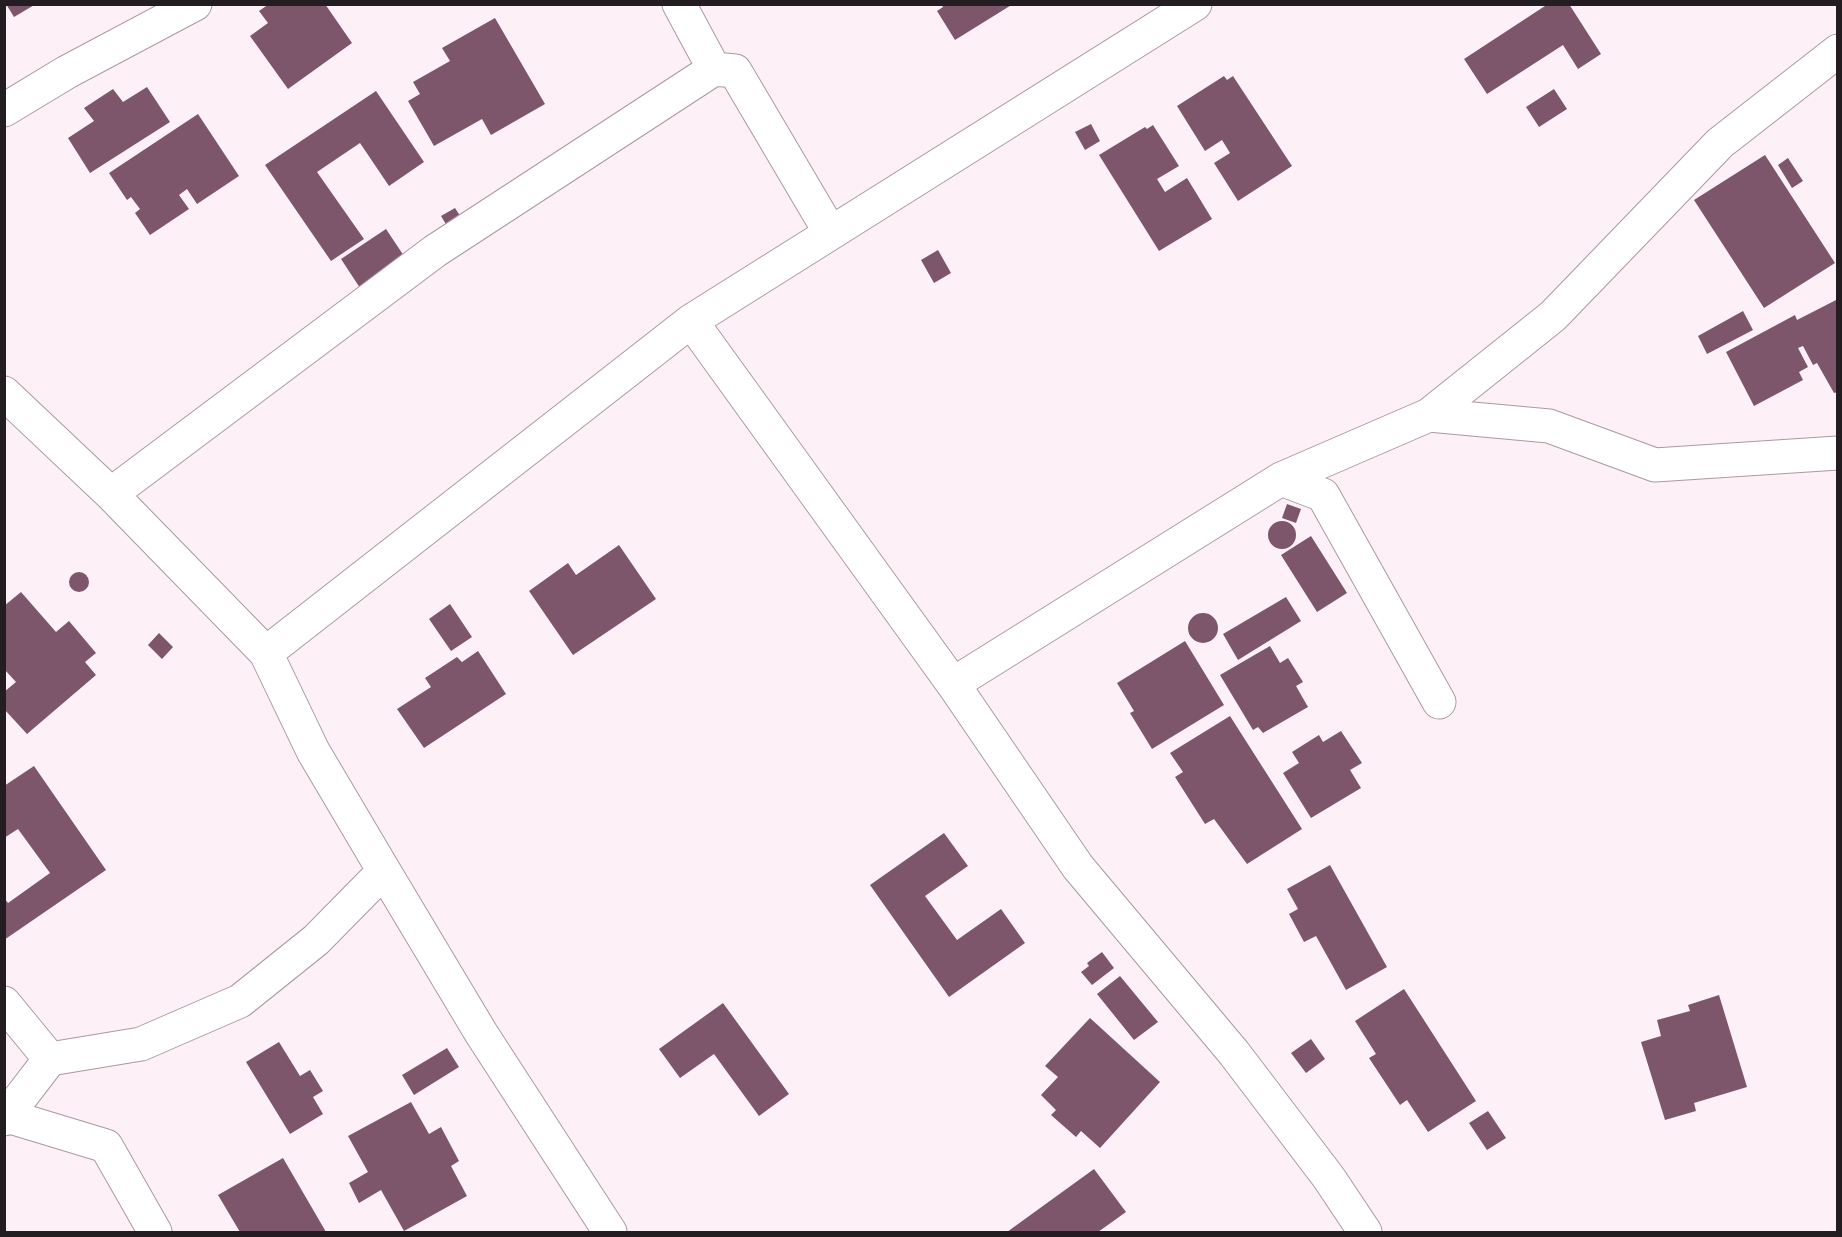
<!DOCTYPE html>
<style>
body{margin:0}
#map{position:relative;width:1842px;height:1237px;overflow:hidden;background:#fef0f7;font-family:Helvetica,sans-serif}
canvas{display:block}
.frame{position:absolute;inset:0;border:6px solid #231c20;pointer-events:none}
</style>
<div id="map">
<canvas width="1842" height="1237"></canvas>
<div class="frame"></div>
</div>
<script>
const ctx = document.querySelector('canvas').getContext('2d');
ctx.lineJoin = 'round';
function fillPath(path, color) {
  ctx.fillStyle = color;
  ctx.fill(path, 'evenodd');
}
function shape(rows) {
  const path = new Path2D();
  for (const r of rows) {
    if (r.length === 3) {
      path.moveTo(r[0] + r[2], r[1]);
      path.arc(r[0], r[1], r[2], 0, 2 * Math.PI);
      continue;
    }
    path.moveTo(r[0], r[1]);
    for (let i = 2; i < r.length; i += 2) path.lineTo(r[i], r[i + 1]);
  }
  return path;
}
function trace(path, color, width, dash) {
  ctx.strokeStyle = color;
  ctx.lineWidth = width;
  ctx.lineCap = dash ? 'butt' : 'round';
  ctx.setLineDash(dash || []);
  ctx.stroke(path);
}
fillPath(shape([
 [6,4,36,4,14,17],
 [269,4,325,4,352,43,288,89,250,36,268,23,259,11],
 [942,4,1013,4,955,40,937,11,943,7],
 [1548,4,1569,4,1601,54,1578,69,1563,45,1487,94,1464,59],
 [495,18,545,104,491,135,482,119,434,146,408,101,420,94,413,82,450,61,442,48],
 [1224,76,1227,80,1233,76,1292,166,1238,201,1214,163,1230,153,1222,140,1205,151,1177,106],
 [147,87,170,122,90,173,68,138,94,121,84,108,113,89,123,102],
 [1554,89,1567,109,1539,127,1526,107],
 [376,91,424,162,389,186,360,143,317,172,364,239,331,261,265,165],
 [198,114,239,176,197,204,187,189,179,195,189,209,150,235,135,213,140,209,131,197,127,200,109,173],
 [1091,124,1100,141,1085,150,1075,132],
 [1153,125,1179,166,1157,179,1165,192,1187,178,1212,219,1159,251,1099,155,1145,127,1147,129],
 [1765,155,1835,263,1764,308,1694,200],
 [1788,158,1803,181,1792,188,1778,165],
 [455,208,464,222,450,231,441,216],
 [386,229,408,262,362,291,341,259],
 [938,250,951,273,934,283,921,260],
 [1838,299,1838,392,1834,393,1817,363,1813,365,1803,346,1798,348,1808,367,1799,372,1803,380,1754,406,1726,352,1795,315,1797,320],
 [1743,311,1753,330,1707,354,1698,336],
 [1287,504,1301,509,1296,523,1282,518],
 [1282,535,14],
 [1311,536,1347,593,1317,612,1281,555],
 [619,545,656,599,573,655,529,591,568,563,576,575],
 [79,582,10],
 [21,592,56,632,69,621,96,653,85,662,96,675,27,734,4,709,4,692,16,682,4,669,4,606],
 [1286,597,1301,621,1238,660,1223,634],
 [450,604,472,637,451,651,429,619],
 [1203,628,15],
 [159,633,173,647,162,659,148,645],
 [1185,641,1224,705,1152,749,1130,713,1134,711,1117,683],
 [1270,646,1280,663,1288,658,1303,682,1296,686,1308,707,1263,733,1258,727,1253,730,1220,675],
 [478,651,506,694,424,748,397,709,431,687,425,678,457,657,462,662],
 [1230,716,1302,829,1247,864,1214,819,1205,824,1175,777,1183,772,1170,753],
 [1341,731,1362,763,1350,770,1361,788,1311,818,1283,773,1299,763,1292,752,1319,735,1323,742],
 [34,766,106,870,4,940,4,898,8,903,50,873,18,829,4,838,4,786],
 [944,833,968,866,925,896,957,940,1001,909,1025,943,949,997,870,885],
 [1330,865,1387,967,1346,990,1316,936,1304,942,1289,914,1298,909,1287,889],
 [1102,952,1114,968,1092,985,1081,972,1089,966,1087,963],
 [1120,976,1158,1022,1134,1040,1097,994],
 [1404,989,1476,1101,1428,1132,1407,1100,1400,1105,1369,1058,1376,1054,1355,1021],
 [1719,995,1747,1087,1694,1103,1696,1111,1665,1120,1641,1042,1661,1036,1657,1020,1690,1011,1688,1005],
 [723,1003,789,1094,759,1116,714,1054,680,1078,659,1049],
 [1090,1018,1160,1082,1100,1148,1081,1131,1076,1137,1051,1115,1056,1110,1041,1095,1058,1077,1045,1066],
 [1311,1039,1325,1059,1306,1073,1291,1053],
 [279,1042,300,1076,310,1070,323,1091,313,1097,323,1114,290,1134,246,1062],
 [447,1048,459,1067,414,1095,402,1075],
 [411,1102,429,1134,441,1127,459,1161,451,1166,467,1196,404,1231,381,1190,359,1203,349,1183,368,1172,348,1136],
 [1488,1111,1506,1138,1487,1150,1469,1123],
 [283,1158,326,1232,240,1232,218,1195],
 [1094,1169,1126,1212,1098,1232,1007,1232]
]), '#7d566c');
const minor = shape([
 [679,4,714,69],
 [4,110,67,72,195,4],
 [691,321,953,684,1078,867,1234,1053,1329,1178,1365,1232],
 [4,393,111,494,266,653,313,751,384,871,481,1033,610,1232],
 [1429,415,1553,316,1720,143,1838,51],
 [1281,479,1323,495,1439,702],
 [111,494,435,251,714,69,735,71,830,232],
 [266,653,691,321,1195,4],
 [953,684,1281,479,1429,415,1549,426,1655,465,1838,453],
 [4,1003,50,1059,141,1044,240,1001,316,940,384,871],
 [7,1116,106,1146,155,1232],
 [4,1119,50,1059]
]);
trace(minor, '#ac98a2', 35);
trace(minor, '#fff', 33);
</script>
